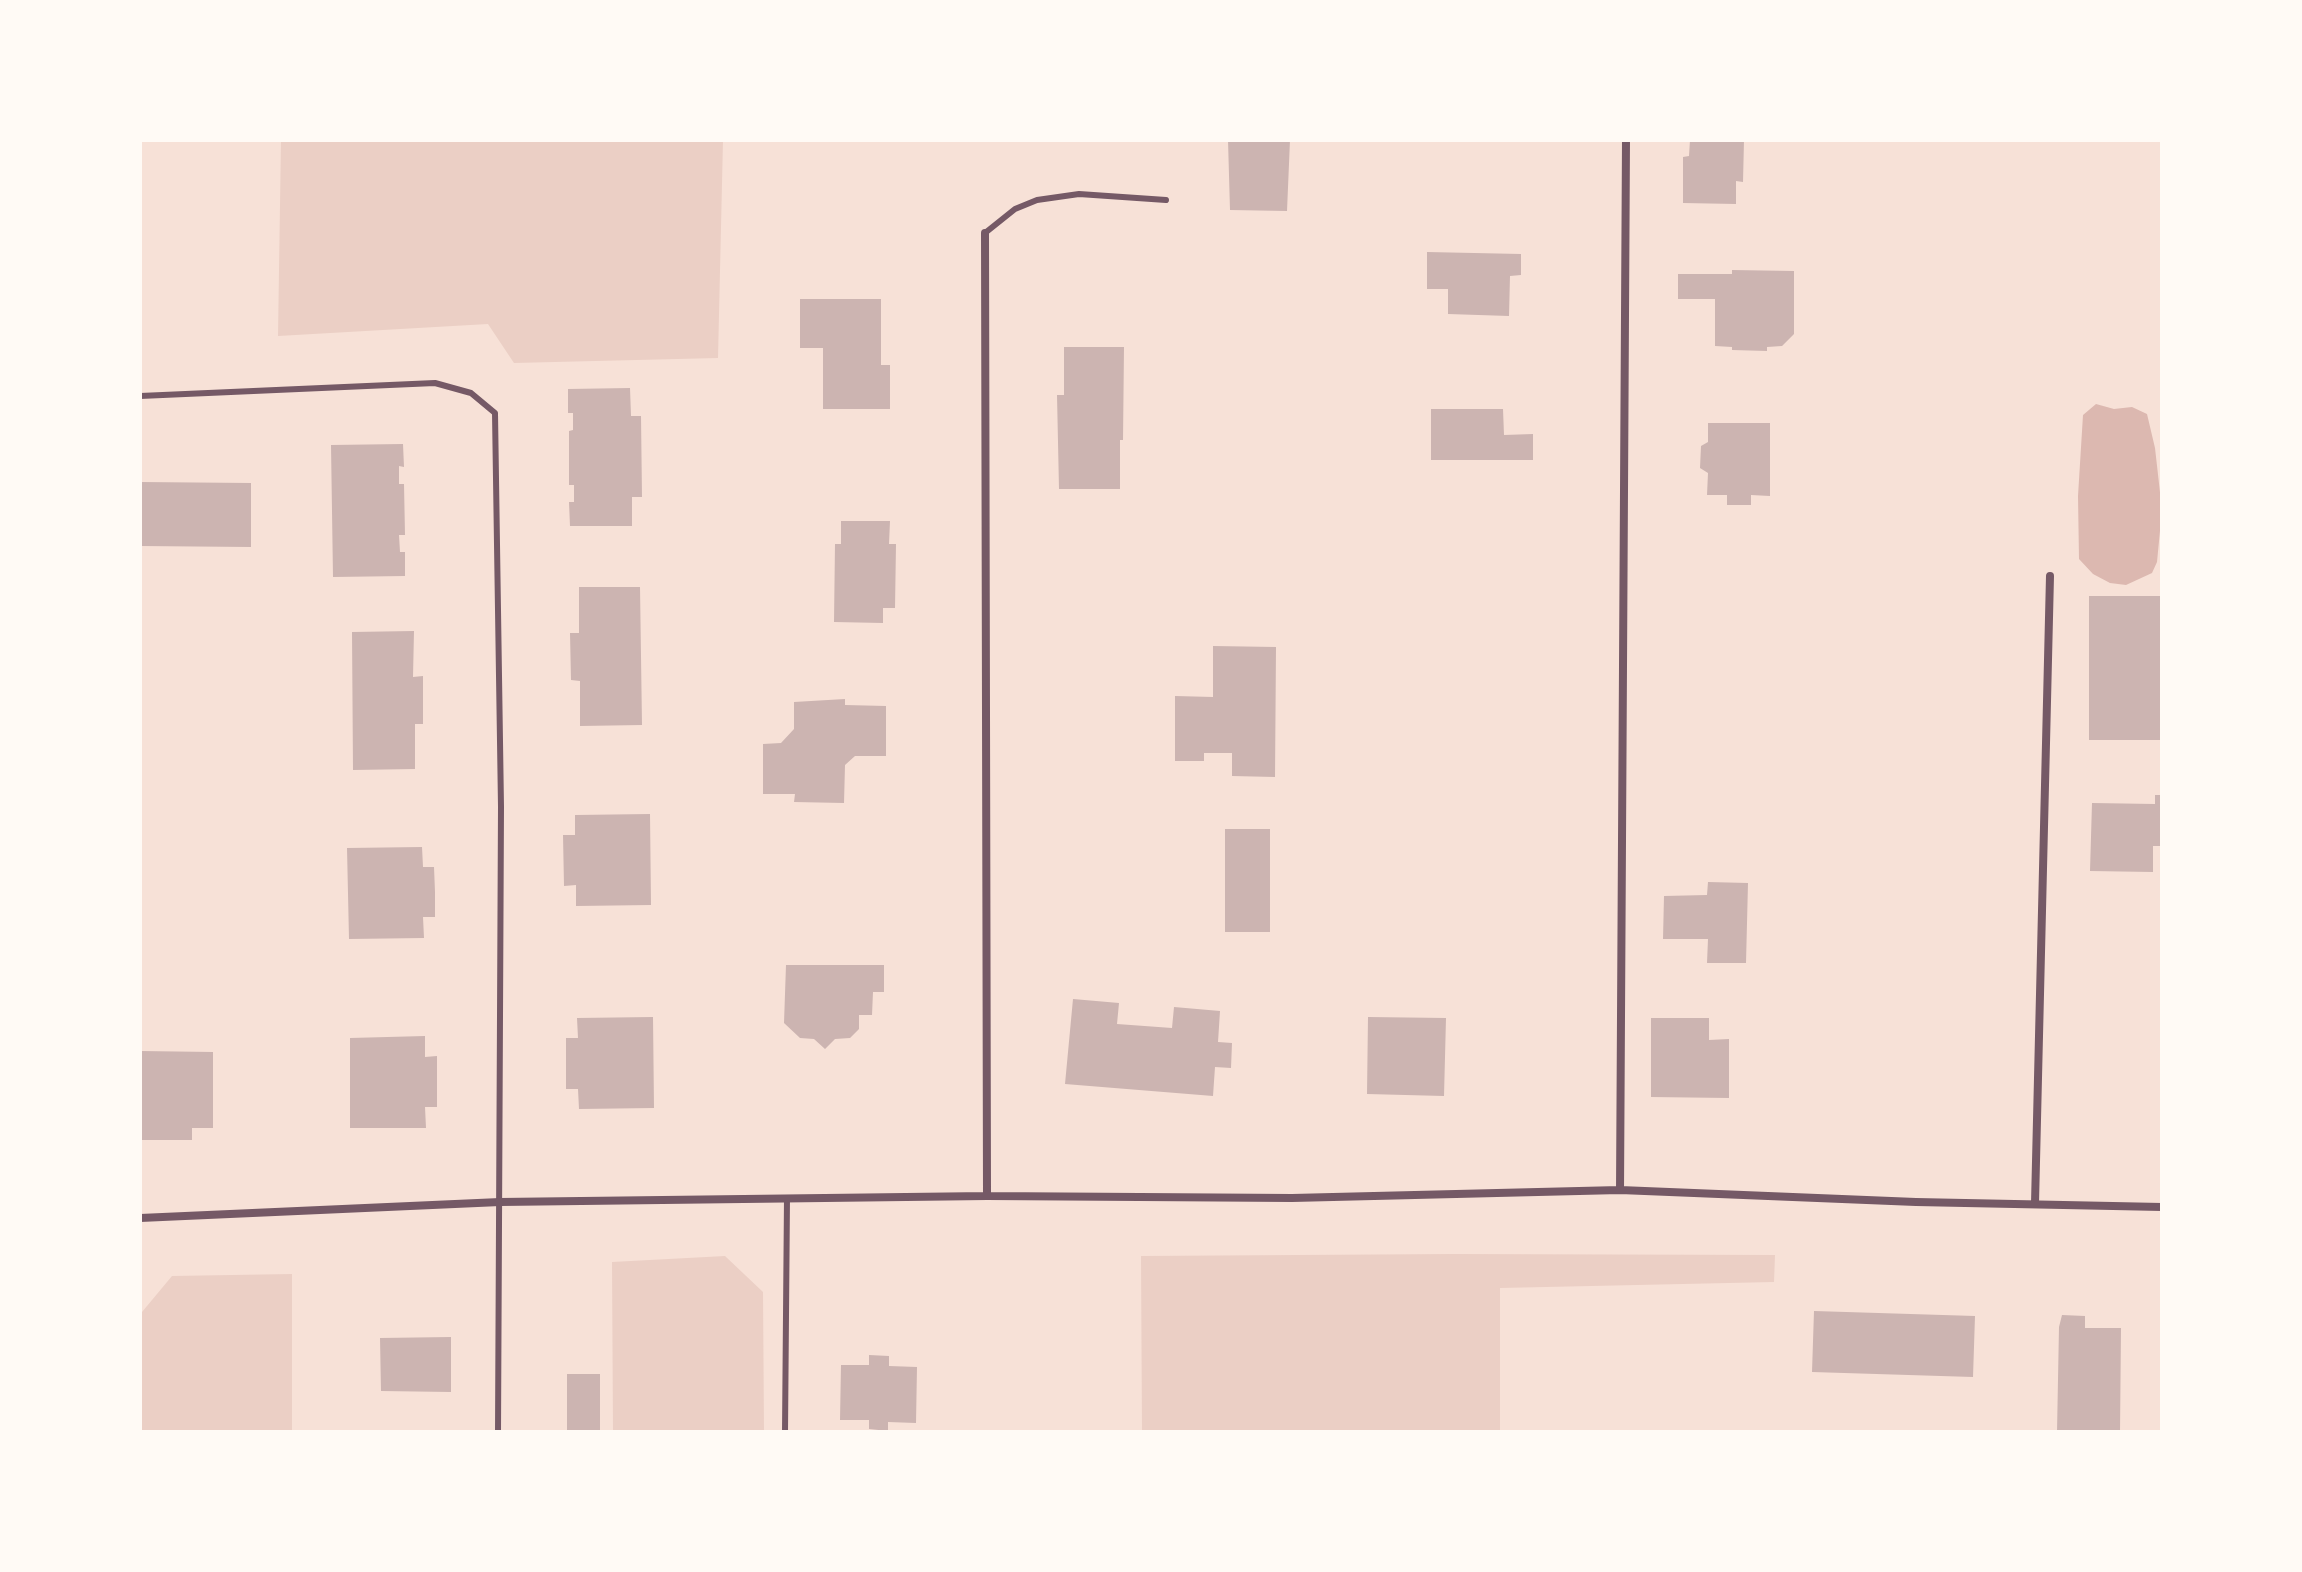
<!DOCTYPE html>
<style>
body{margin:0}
#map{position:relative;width:2302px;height:1572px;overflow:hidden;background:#f7e1d7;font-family:"Exo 2",sans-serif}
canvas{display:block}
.frame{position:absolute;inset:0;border:142px solid #fffaf5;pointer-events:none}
</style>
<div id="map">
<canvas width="2302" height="1572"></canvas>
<div class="frame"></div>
</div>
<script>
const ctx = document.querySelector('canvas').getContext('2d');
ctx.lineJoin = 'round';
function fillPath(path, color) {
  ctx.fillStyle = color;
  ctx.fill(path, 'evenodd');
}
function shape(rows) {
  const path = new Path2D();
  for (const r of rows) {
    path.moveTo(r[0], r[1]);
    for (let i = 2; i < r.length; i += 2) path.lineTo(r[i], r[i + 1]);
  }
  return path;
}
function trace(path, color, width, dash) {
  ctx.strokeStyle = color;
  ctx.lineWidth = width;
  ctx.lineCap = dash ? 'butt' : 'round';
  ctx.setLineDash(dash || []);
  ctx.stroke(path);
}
fillPath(shape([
 [281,140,723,140,718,358,514,363,488,324,278,336],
 [1454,1254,1775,1255,1774,1282,1500,1288,1500,1432,1142,1432,1141,1256],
 [725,1256,763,1292,764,1432,613,1432,612,1262],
 [292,1274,292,1432,141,1432,142,1312,172,1276]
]), '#ebcfc5');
fillPath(shape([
 [2096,404,2114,409,2132,407,2147,414,2155,448,2162,510,2157,562,2152,573,2126,585,2110,583,2093,574,2079,559,2078,496,2083,415]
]), '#dcb8b0');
fillPath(shape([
 [1228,140,1290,140,1287,211,1230,210],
 [1690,140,1744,140,1743,182,1736,181,1736,204,1683,203,1683,157,1689,156],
 [1427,252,1521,254,1521,275,1510,276,1509,316,1448,314,1448,289,1427,289],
 [1732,270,1794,271,1794,334,1782,346,1767,347,1767,351,1732,350,1732,347,1715,346,1715,299,1678,299,1678,274,1732,274],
 [800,299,881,299,881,365,890,365,890,409,823,409,823,348,800,348],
 [1064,347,1124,347,1123,440,1120,440,1120,489,1059,489,1057,395,1064,395],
 [630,388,631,416,641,416,642,497,632,497,632,526,570,526,569,502,574,502,574,485,569,485,569,431,573,430,573,413,568,413,568,389],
 [1431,409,1503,409,1504,435,1533,434,1533,460,1431,460],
 [1708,423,1770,423,1770,496,1751,495,1751,505,1727,505,1727,495,1707,495,1708,473,1700,468,1701,446,1708,442],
 [403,444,404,467,399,466,399,484,404,484,405,535,399,535,400,552,405,552,405,576,333,577,331,445],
 [140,482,251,483,251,547,140,546],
 [841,521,890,521,889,544,896,544,895,608,883,608,883,623,834,622,835,544,841,544],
 [579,587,640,587,642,725,580,726,580,681,571,680,570,633,579,633],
 [2089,596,2160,596,2160,740,2089,740],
 [414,631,413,677,423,676,423,724,415,724,415,769,353,770,352,632],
 [1213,646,1276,647,1275,777,1232,776,1232,753,1204,753,1204,761,1175,761,1175,696,1213,697],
 [845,699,845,705,886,706,886,756,855,756,845,765,844,803,794,802,795,794,763,794,763,744,781,743,794,729,794,702],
 [2155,795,2162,795,2162,846,2153,846,2153,872,2090,871,2092,803,2155,804],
 [650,814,651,905,576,906,576,885,564,886,563,835,575,835,575,815],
 [1225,829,1270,829,1270,932,1225,932],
 [422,847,423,867,434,867,435,892,435,917,423,917,424,938,349,939,347,848],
 [1708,882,1748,883,1746,963,1707,963,1708,939,1663,939,1664,896,1707,895],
 [786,965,884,965,884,992,873,992,872,1015,859,1015,859,1029,850,1038,835,1039,825,1049,814,1039,800,1038,784,1023],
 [1073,999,1119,1003,1117,1024,1172,1028,1174,1007,1220,1011,1218,1042,1232,1043,1231,1068,1215,1067,1213,1096,1065,1084],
 [653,1017,654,1108,579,1109,578,1089,566,1089,566,1038,578,1038,577,1018],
 [1368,1017,1446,1018,1444,1096,1367,1094],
 [1651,1018,1709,1018,1709,1040,1729,1039,1729,1098,1651,1097],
 [425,1036,425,1057,437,1056,437,1107,425,1107,426,1128,350,1128,350,1038],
 [140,1051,213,1052,213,1128,192,1128,192,1140,142,1140,142,1127,140,1127],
 [1814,1311,1975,1316,1973,1377,1812,1372],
 [2062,1315,2085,1316,2085,1328,2121,1328,2120,1432,2057,1432,2059,1327],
 [451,1337,451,1392,381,1391,380,1338],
 [869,1355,889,1356,889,1366,917,1367,916,1423,888,1422,888,1431,869,1429,869,1420,840,1420,841,1365,869,1365],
 [567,1374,600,1374,600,1432,567,1432]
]), '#ccb4b1');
trace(shape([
 [985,233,1015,209,1037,200,1079,194,1166,200],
 [140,396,435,383,471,393,495,413,501,807,498,1432],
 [785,1432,787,1198]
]), '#755966', 6);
trace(shape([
 [985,233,987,1196],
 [1620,1190,1626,140],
 [2035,1203,2050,576],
 [140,1218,500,1202,987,1196,1292,1198,1620,1190,1916,1202,2162,1207]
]), '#755966', 8);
</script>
